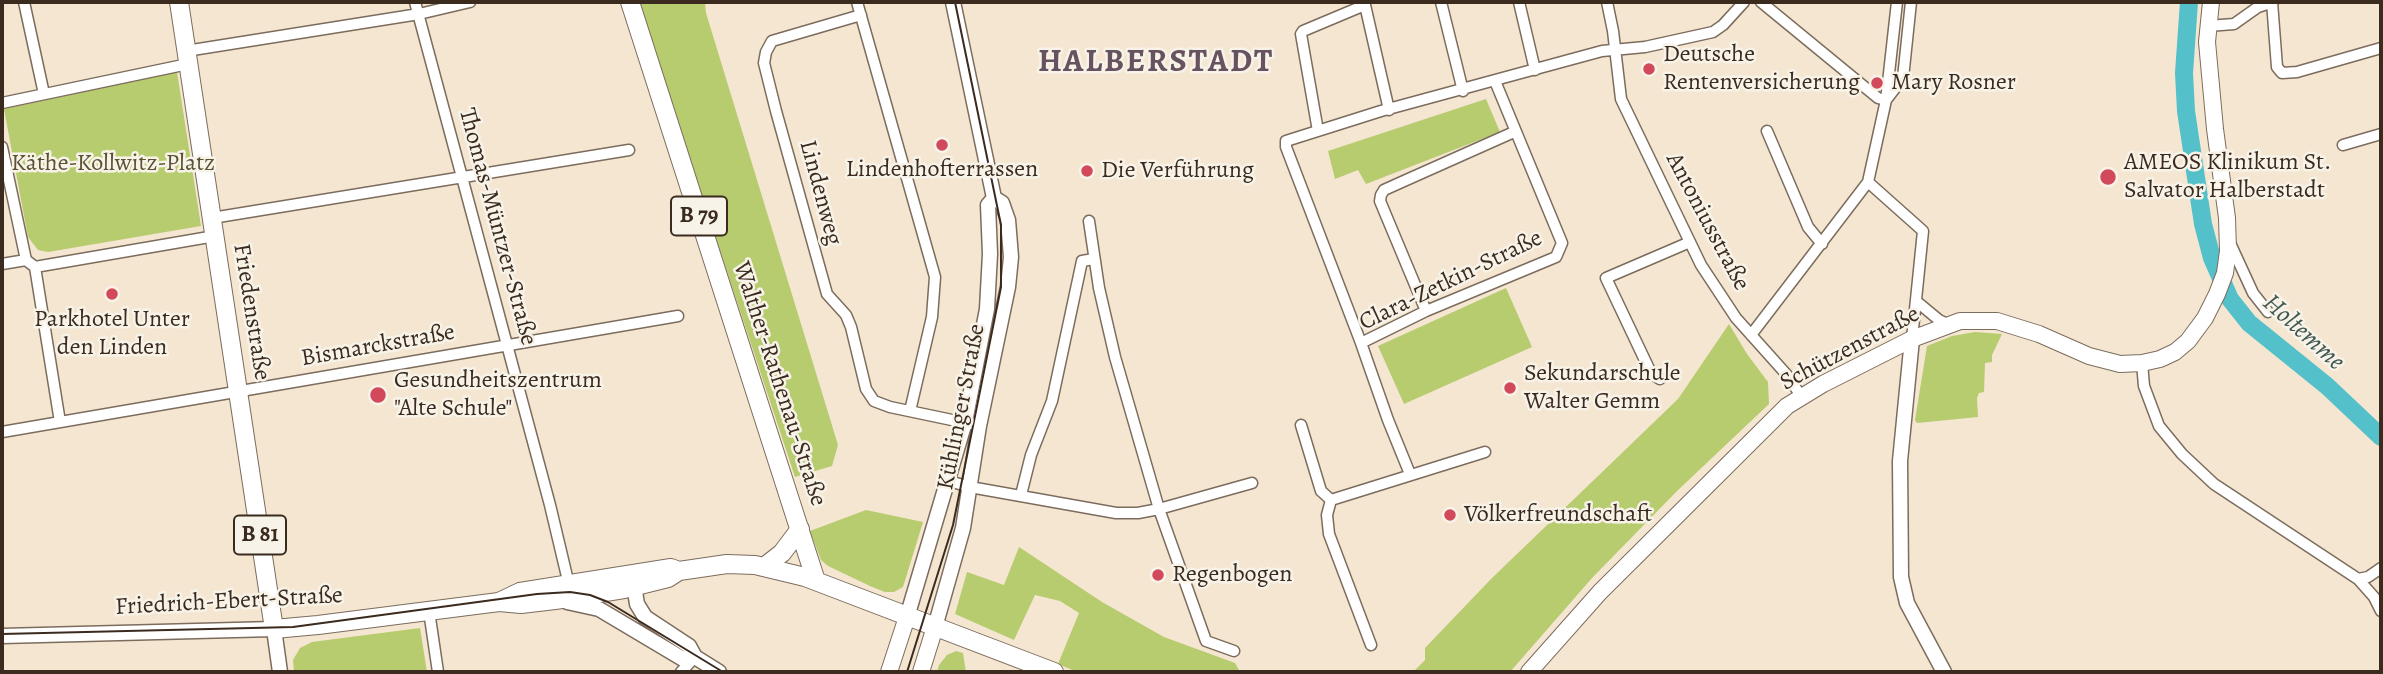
<!DOCTYPE html>
<meta charset="utf-8">
<style>
body{margin:0}
#map{position:relative;width:2383px;height:674px;overflow:hidden;background:#f5e6d1;font-family:Alegreya,serif}
canvas{display:block}
.frame{position:absolute;inset:0;border:4px solid #3b2a1e;pointer-events:none}
</style>
<div id="map">
<canvas width="2383" height="674"></canvas>
<div class="frame"></div>
</div>
<script>
const ctx = document.querySelector('canvas').getContext('2d');
ctx.lineJoin = 'round';
function fillPath(path, color) {
  ctx.fillStyle = color;
  ctx.fill(path, 'evenodd');
}
function shape(rows) {
  const path = new Path2D();
  for (const r of rows) {
    path.moveTo(r[0], r[1]);
    for (let i = 2; i < r.length; i += 2) path.lineTo(r[i], r[i + 1]);
  }
  return path;
}
function trace(path, color, width, dash) {
  ctx.strokeStyle = color;
  ctx.lineWidth = width;
  ctx.lineCap = dash ? 'butt' : 'round';
  ctx.setLineDash(dash || []);
  ctx.stroke(path);
}
function drawText(font, color, halo, rows, align = 'center') {
  ctx.font = font + ' Alegreya,serif';
  ctx.lineWidth = 5;
  ctx.setLineDash([]);
  ctx.textBaseline = 'middle';
  ctx.strokeStyle = halo;
  ctx.fillStyle = color;
  for (const [text, x, y, turn = 0] of rows) {
    ctx.save();
    ctx.translate(x, y);
    ctx.rotate((+turn || 0) * Math.PI / 180);
    ctx.textAlign = isNaN(turn) ? turn : align;
    if (halo) ctx.strokeText(text, 0, 0);
    ctx.fillText(text, 0, 0);
    ctx.restore();
  }
}
fillPath(shape([
 [638,2,705,2,706,13,838,445,832,466,795,477],
 [177,72,201,226,48,252,38,250,28,237,4,109],
 [1486,99,1500,132,1366,184,1358,170,1335,179,1328,151],
 [1506,288,1532,347,1404,404,1378,346],
 [1729,324,1747,354,1768,382,1769,404,1676,492,1592,578,1510,672,1413,672,1425,660,1425,648,1491,579,1678,399],
 [1975,332,2002,334,1992,355,1992,362,1985,363,1984,392,1979,393,1977,398,1978,417,1917,423,1915,420,1927,346,1952,336],
 [866,510,923,522,903,587,894,592,885,592,870,586,828,566,821,560,810,531],
 [1019,547,1102,602,1164,637,1235,663,1240,672,1077,672,1058,664,1079,613,1060,601,1035,595,1014,640,955,614,967,572,1004,585],
 [420,628,427,672,294,672,293,660,300,648,312,642],
 [956,651,963,653,966,672,937,672,939,665,947,655]
]), '#b7cb6f');
trace(shape([
 [2189,2,2184,73,2186,111,2203,224,2212,258,2230,299,2249,323,2327,386,2381,437]
]), '#53c0ca', 18);
const minor = shape([
 [24,2,44,94],
 [415,2,550,505,569,585],
 [857,2,935,277,932,317,910,411],
 [1441,2,1463,91],
 [1519,2,1535,70],
 [1607,2,1613,31,1621,99,1701,265,1736,318,1787,375,1801,396],
 [1897,2,1886,100,1903,78,1911,2],
 [2272,2,2277,67,2282,73,2297,72,2381,48],
 [1365,5,1389,110],
 [861,15,772,41,766,52,764,63,776,111,827,294,846,315,851,327,866,389,874,401,890,407,971,424],
 [2208,26,2234,24,2258,7,2273,2],
 [186,51,419,14,470,2],
 [2,103,188,64],
 [1318,131,1301,34,1303,31,1365,5,1363,2],
 [1767,131,1808,227,1822,244],
 [2343,145,2381,134],
 [2,147,26,260],
 [1868,182,1923,231,1912,339],
 [212,218,629,150],
 [1089,221,1099,288,1115,357,1159,509,1206,641,1234,651],
 [2230,243,2253,293,2268,312],
 [2,264,26,260,35,267,215,236],
 [35,267,60,422],
 [1916,301,1939,320,1947,324],
 [1426,311,1380,201,1381,195,1384,190,1404,181,1514,132],
 [1751,335,1868,182,1886,100,1878,98,1761,2],
 [1361,343,1426,311,1556,257,1562,243,1495,81],
 [2142,363,2144,386,2159,426,2182,454,2214,484,2358,579],
 [1660,379,1651,373,1606,278,1690,242],
 [1301,425,1321,491,1331,500],
 [2,432,678,316],
 [1410,474,1388,420,1361,343,1286,147,1286,141,1381,111,1602,51,1645,47,1713,32,1723,25,1744,2],
 [949,481,970,487,1116,513,1138,513,1159,509,1252,483],
 [1021,495,1031,455,1052,401,1082,261,1094,259],
 [2381,568,2368,577,2358,579,2374,597,2381,611],
 [429,611,438,672],
 [1371,645,1329,534,1327,515,1331,500,1485,452],
 [681,672,696,656]
]);
const tertiary = shape([
 [1912,339,1900,461,1901,577,1907,603,1944,672],
 [633,579,637,604,645,617,689,646,695,657,719,672],
 [567,602,599,609,683,659,695,657],
 [907,617,965,422,987,309,990,254,988,205,994,198],
 [935,627,963,528,979,426,1008,287,1011,257,1008,220,1002,203,994,198,953,2],
 [2,636,274,629,280,672]
]);
const secondary = shape([
 [889,672,907,617],
 [921,672,935,627],
 [1529,672,1600,592,1787,406,1823,384,1912,339,1960,321,1997,321,2039,334,2089,356,2120,364,2142,363,2160,359,2175,352,2188,341,2205,318,2217,294,2225,273,2228,251,2227,218,2215,129,2207,42,2211,2]
]);
const primary = shape([
 [179,2,274,629,318,625,499,602,521,604,555,600,624,589,668,578,679,571],
 [630,2,816,581],
 [764,567,782,553,800,529],
 [499,602,520,592,671,568,679,571,727,564,755,565,805,577,1054,672]
]);
trace(minor, '#7c6c5d', 13);
trace(tertiary, '#7c6c5d', 17);
trace(secondary, '#7c6c5d', 18);
trace(primary, '#7c6c5d', 20);
trace(minor, '#fff', 10);
trace(tertiary, '#fff', 14);
trace(secondary, '#fff', 16);
trace(primary, '#fff', 18);
trace(shape([
 [2,634,293,627,537,594,570,592,590,595,608,602,723,672],
 [907,672,953,525,1001,287,1001,225,955,2]
]), '#3b2a1e', 2);
for (const [x, y, r, color] of [
 [1649,69,7,"#d1495b"],
 [1877,83,7,"#d1495b"],
 [942,145,7,"#d1495b"],
 [1087,171,7,"#d1495b"],
 [2108,177,9,"#d1495b"],
 [112,294,7,"#d1495b"],
 [1510,388,7,"#d1495b"],
 [378,395,9,"#d1495b"],
 [1450,515,7,"#d1495b"],
 [1158,575,7,"#d1495b"]
]) {
  const dot = new Path2D();
  dot.arc(x, y, r, 0, 2 * Math.PI);
  ctx.fillStyle = color;
  ctx.fill(dot);
  trace(dot, '#f7f3e8', 2.5);
}
for (const [x, y, w] of [
 [699,216,56],
 [260,535,52]
]) {
  const box = new Path2D();
  box.roundRect(x - w / 2, y - 19.5, w, 39, 5);
  ctx.fillStyle = '#f7f3e8';
  ctx.fill(box);
  trace(box, '#3b2a1e', 2);
}
drawText('bold 23px', '#3b2a1e', null, [
 ["B 79",699,216],
 ["B 81",260,535]
]);
drawText('24px', '#3b2a1e', '#f7f3e8', [
 ["Deutsche",1663,55],
 ["Rentenversicherung",1663,83],
 ["Mary Rosner",1891,83],
 ["AMEOS Klinikum St.",2124,163],
 ["Salvator Halberstadt",2124,191],
 ["Lindenhofterrassen",942,170,"center"],
 ["Die Verführung",1101,171],
 ["Parkhotel Unter",112,320,"center"],
 ["den Linden",112,348,"center"],
 ["Sekundarschule",1524,374],
 ["Walter Gemm",1524,402],
 ["Gesundheitszentrum",394,381],
 ["\"Alte Schule\"",394,409],
 ["Völkerfreundschaft",1464,515],
 ["Regenbogen",1172,575]
], 'left');
drawText('24px', '#5a5232', '#f7f3e8', [
 ["Käthe-Kollwitz-Platz",113,164]
]);
drawText('24px', '#3b2a1e', '#f7f3e8', [
 ["Lindenweg",820,193,75],
 ["Antoniusstraße",1707,222,62],
 ["Thomas-Müntzer-Straße",497,227,75],
 ["Clara-Zetkin-Straße",1451,281,-26],
 ["Friedenstraße",251,312,81],
 ["Bismarckstraße",378,346,-10],
 ["Schützenstraße",1850,349,-28],
 ["Walther-Rathenau-Straße",779,384,72],
 ["Kühlinger Straße",962,407,-79],
 ["Friedrich-Ebert-Straße",229,602,-3]
]);
drawText('italic 26px', '#425752', '#f7f3e8', [
 ["Holtemme",2303,333,42]
]);
ctx.letterSpacing = '2px';
drawText('bold 32px', '#675360', '#f7f3e8', [
 ["HALBERSTADT",1156,63]
]);
ctx.letterSpacing = '0px';
</script>
